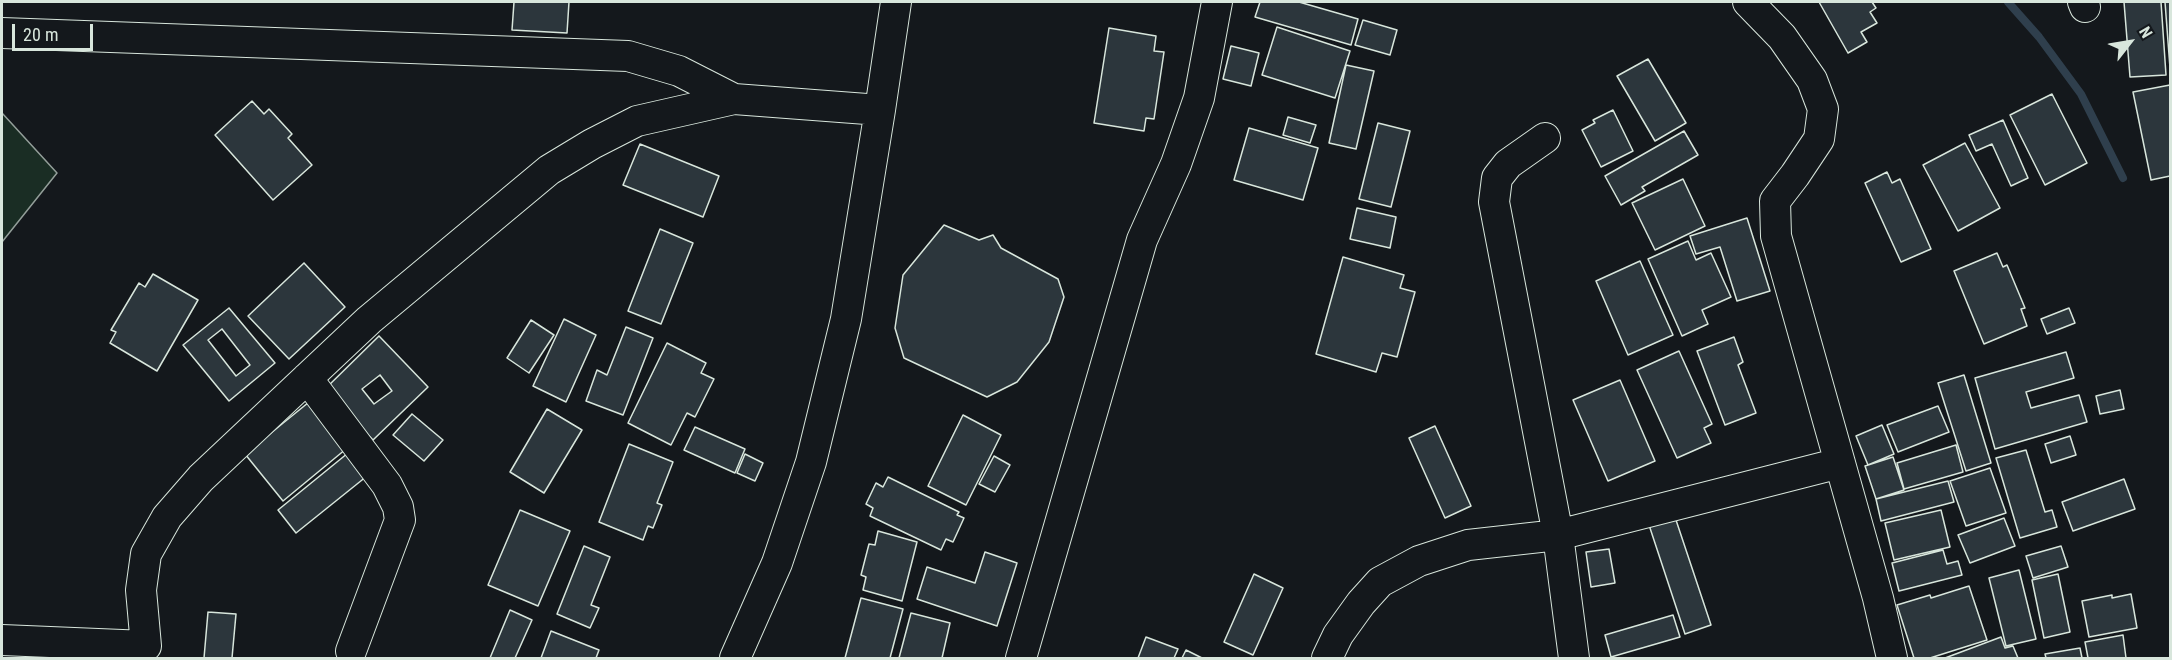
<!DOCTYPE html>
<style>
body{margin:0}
#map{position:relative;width:2172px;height:660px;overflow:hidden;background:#14181c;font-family:"Roboto Condensed",sans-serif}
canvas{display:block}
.frame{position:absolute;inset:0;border:3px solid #d8e6dc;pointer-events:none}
.north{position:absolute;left:2100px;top:12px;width:60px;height:60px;-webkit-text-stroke:4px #14181c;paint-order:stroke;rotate:59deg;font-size:16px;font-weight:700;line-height:24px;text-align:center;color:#d8e6dc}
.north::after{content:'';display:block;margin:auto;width:21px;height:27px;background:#d8e6dc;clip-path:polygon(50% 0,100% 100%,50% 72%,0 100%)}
.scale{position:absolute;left:12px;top:24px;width:81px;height:27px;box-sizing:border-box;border:3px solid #d8e6dc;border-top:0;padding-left:8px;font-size:18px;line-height:21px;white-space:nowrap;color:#d8e6dc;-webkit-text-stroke:4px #14181c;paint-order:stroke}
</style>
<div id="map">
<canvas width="2172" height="660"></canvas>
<div class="frame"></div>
<div class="north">N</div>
<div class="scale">20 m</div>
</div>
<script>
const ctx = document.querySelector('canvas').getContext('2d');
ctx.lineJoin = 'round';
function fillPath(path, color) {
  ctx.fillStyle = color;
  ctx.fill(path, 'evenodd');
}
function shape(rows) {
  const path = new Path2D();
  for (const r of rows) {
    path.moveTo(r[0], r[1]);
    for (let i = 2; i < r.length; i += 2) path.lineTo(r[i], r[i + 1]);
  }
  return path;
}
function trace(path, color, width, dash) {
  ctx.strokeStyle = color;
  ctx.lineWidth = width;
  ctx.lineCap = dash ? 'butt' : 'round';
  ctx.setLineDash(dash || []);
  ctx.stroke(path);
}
const green = shape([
 [2,113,57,173,2,242,2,113]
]);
fillPath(green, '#1a2d24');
trace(green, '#939e99', 1.5);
trace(shape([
 [2008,2,2039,37,2081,94,2123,178]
]), '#2f3f4d', 8);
const building = shape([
 [514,2,569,2,567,33,512,30,514,2],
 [1260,2,1299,2,1358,19,1351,45,1255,17,1260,2],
 [1819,2,1872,2,1876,8,1870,12,1877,23,1861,32,1867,42,1848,53,1819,2],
 [2124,2,2161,2,2166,75,2130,77,2124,2],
 [2165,2,2170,2,2170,68,2165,2],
 [1363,20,1397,30,1390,55,1355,45,1363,20],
 [1277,27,1350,51,1335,98,1262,75,1277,27],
 [1109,28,1156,36,1154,51,1164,52,1154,119,1146,118,1144,131,1094,123,1109,28],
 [1231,46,1259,53,1251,86,1223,79,1231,46],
 [1648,59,1686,123,1655,141,1617,76,1648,59],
 [1346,65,1374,71,1356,149,1329,143,1346,65],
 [2170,85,2170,176,2151,180,2133,92,2170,85],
 [2052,94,2087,163,2045,185,2010,115,2052,94],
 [252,101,264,114,269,109,292,134,288,138,312,165,273,200,215,135,252,101],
 [1613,110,1633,151,1601,167,1582,130,1595,123,1593,120,1613,110],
 [1288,117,1316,125,1310,143,1283,135,1288,117],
 [2003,120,2028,178,2011,186,1992,144,1976,151,1969,135,2003,120],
 [1378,123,1410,131,1391,207,1359,199,1378,123],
 [1249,128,1318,148,1303,200,1234,180,1249,128],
 [1684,131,1698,155,1642,187,1645,191,1621,205,1605,176,1684,131],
 [1965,143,2000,208,1958,231,1923,165,1965,143],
 [640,144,719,176,703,217,623,185,640,144],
 [1887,172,1892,183,1900,179,1931,249,1901,262,1865,183,1887,172],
 [1683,179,1705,226,1655,250,1632,203,1683,179],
 [1357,208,1396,217,1390,248,1350,239,1357,208],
 [1747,218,1770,291,1737,301,1720,247,1696,254,1690,236,1747,218],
 [944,225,979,240,993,235,1001,248,1058,279,1064,297,1049,342,1017,382,987,397,904,358,895,328,903,275,944,225],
 [660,229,693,243,661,324,628,311,660,229],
 [1688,241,1696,260,1711,253,1731,297,1702,310,1708,324,1682,336,1648,259,1688,241],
 [1997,253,2003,267,2007,265,2025,308,2021,309,2027,326,1984,344,1954,271,1997,253],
 [1343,257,1404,275,1400,288,1415,292,1397,357,1382,353,1376,372,1316,354,1343,257],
 [1640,261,1673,335,1628,355,1596,281,1640,261],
 [304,263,345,307,289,359,248,316,304,263],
 [153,274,198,300,157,371,110,343,116,332,111,330,139,283,145,287,153,274],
 [229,308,275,363,229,401,183,345,229,308],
 [222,329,250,365,236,376,208,340,222,329],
 [2069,308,2075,323,2047,334,2041,319,2069,308],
 [564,319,596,335,566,402,533,386,564,319],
 [531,320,554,335,529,373,507,358,531,320],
 [626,327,653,338,623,415,586,401,597,370,607,375,626,327],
 [379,336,428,387,373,440,324,390,379,336],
 [380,375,392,391,374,404,362,389,380,375],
 [1734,337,1743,362,1738,365,1756,413,1725,425,1697,351,1734,337],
 [667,343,706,363,701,373,714,379,695,417,687,413,671,445,628,423,667,343],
 [1679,351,1712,424,1704,428,1711,443,1677,458,1637,370,1679,351],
 [2066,352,2074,378,2026,392,2031,408,2079,395,2087,422,1995,449,1975,378,2066,352],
 [1964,375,1991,463,1966,471,1938,383,1964,375],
 [1620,380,1655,461,1608,481,1573,400,1620,380],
 [2120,390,2124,409,2100,414,2096,396,2120,390],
 [314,398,352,444,283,501,245,454,314,398],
 [1938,406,1949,432,1898,452,1887,425,1938,406],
 [547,409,582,430,544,493,510,472,547,409],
 [412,414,443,440,424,461,393,435,412,414],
 [963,415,1001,435,966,505,928,486,963,415],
 [1882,425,1894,454,1868,465,1856,436,1882,425],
 [1435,426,1471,506,1445,518,1409,438,1435,426],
 [695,427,745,449,735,473,684,450,695,427],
 [2070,436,2076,455,2051,463,2045,444,2070,436],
 [629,444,673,462,657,503,662,505,653,528,648,526,643,540,599,522,629,444],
 [1956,445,1963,472,1904,489,1897,463,1956,445],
 [2026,450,2045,512,2052,510,2057,527,2020,538,1996,458,2026,450],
 [348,453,367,476,296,533,278,510,348,453],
 [745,454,763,463,755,481,737,473,745,454],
 [994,456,1010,465,995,492,979,484,994,456],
 [1893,457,1904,490,1876,499,1865,466,1893,457],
 [1990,468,2006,513,1966,526,1950,481,1990,468],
 [888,477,959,512,957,515,964,518,953,542,946,539,941,550,870,516,873,508,866,504,876,483,883,487,888,477],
 [2124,479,2135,509,2073,531,2062,502,2124,479],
 [1948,481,1954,502,1881,521,1876,499,1948,481],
 [520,510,570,531,538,606,488,585,520,510],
 [1941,510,1950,547,1894,560,1885,523,1941,510],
 [1675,517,1711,625,1685,634,1649,525,1675,517],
 [2004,518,2015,546,1970,563,1958,535,2004,518],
 [878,531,917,542,902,601,863,590,866,577,861,575,869,544,875,545,878,531],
 [584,546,610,557,591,605,599,608,590,628,557,614,584,546],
 [2061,546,2068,567,2033,578,2026,556,2061,546],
 [1609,549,1615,583,1591,587,1586,552,1609,549],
 [1943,550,1947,564,1958,561,1962,575,1899,591,1892,563,1943,550],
 [985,552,1017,563,997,626,917,599,927,567,975,583,985,552],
 [2019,570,2036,639,2006,646,1989,578,2019,570],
 [1254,574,1283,588,1253,655,1224,642,1254,574],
 [2058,574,2070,632,2044,638,2032,580,2058,574],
 [1969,586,1987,640,1930,658,1914,658,1897,605,1930,595,1931,598,1969,586],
 [2131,594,2137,628,2089,637,2082,601,2112,595,2112,598,2131,594],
 [861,598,903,609,890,658,845,658,861,598],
 [510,610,532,620,515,658,490,658,510,610],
 [208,612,236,614,232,658,204,658,208,612],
 [911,613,950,623,942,658,899,658,911,613],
 [1673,615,1680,637,1611,657,1605,635,1673,615],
 [551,631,599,650,596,658,541,658,551,631],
 [2123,635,2126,658,2088,658,2085,642,2123,635],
 [1146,637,1178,649,1174,658,1138,658,1146,637],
 [2001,637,2005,648,2013,646,2018,658,1945,658,2001,637],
 [2080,648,2082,658,2046,658,2045,654,2080,648],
 [1186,650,1202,658,1182,658,1186,650]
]);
fillPath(building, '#2c363c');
trace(building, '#d8e6dc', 1.5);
const minor = shape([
 [1748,2,1782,37,1812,80,1823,109,1819,139,1795,175,1775,201,1776,236,1878,598,1892,658],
 [2083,2,2085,7],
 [2,33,628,56,679,71,734,99],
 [307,378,387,485,398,507,400,520,351,651],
 [2,640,146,646,141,590,146,554,167,517,201,478,369,320,549,170,592,144,637,121,734,99,880,110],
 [735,658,777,563,811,462,846,319,880,110,896,2],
 [1021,658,1142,240,1176,164,1199,98,1217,2],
 [1327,658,1338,635,1361,603,1380,582,1419,561,1468,545,1558,535,1494,202,1497,178,1508,164,1545,138],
 [1574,658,1558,535,1840,463]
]);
trace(minor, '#d8e6dc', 32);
trace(minor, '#14181c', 30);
</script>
